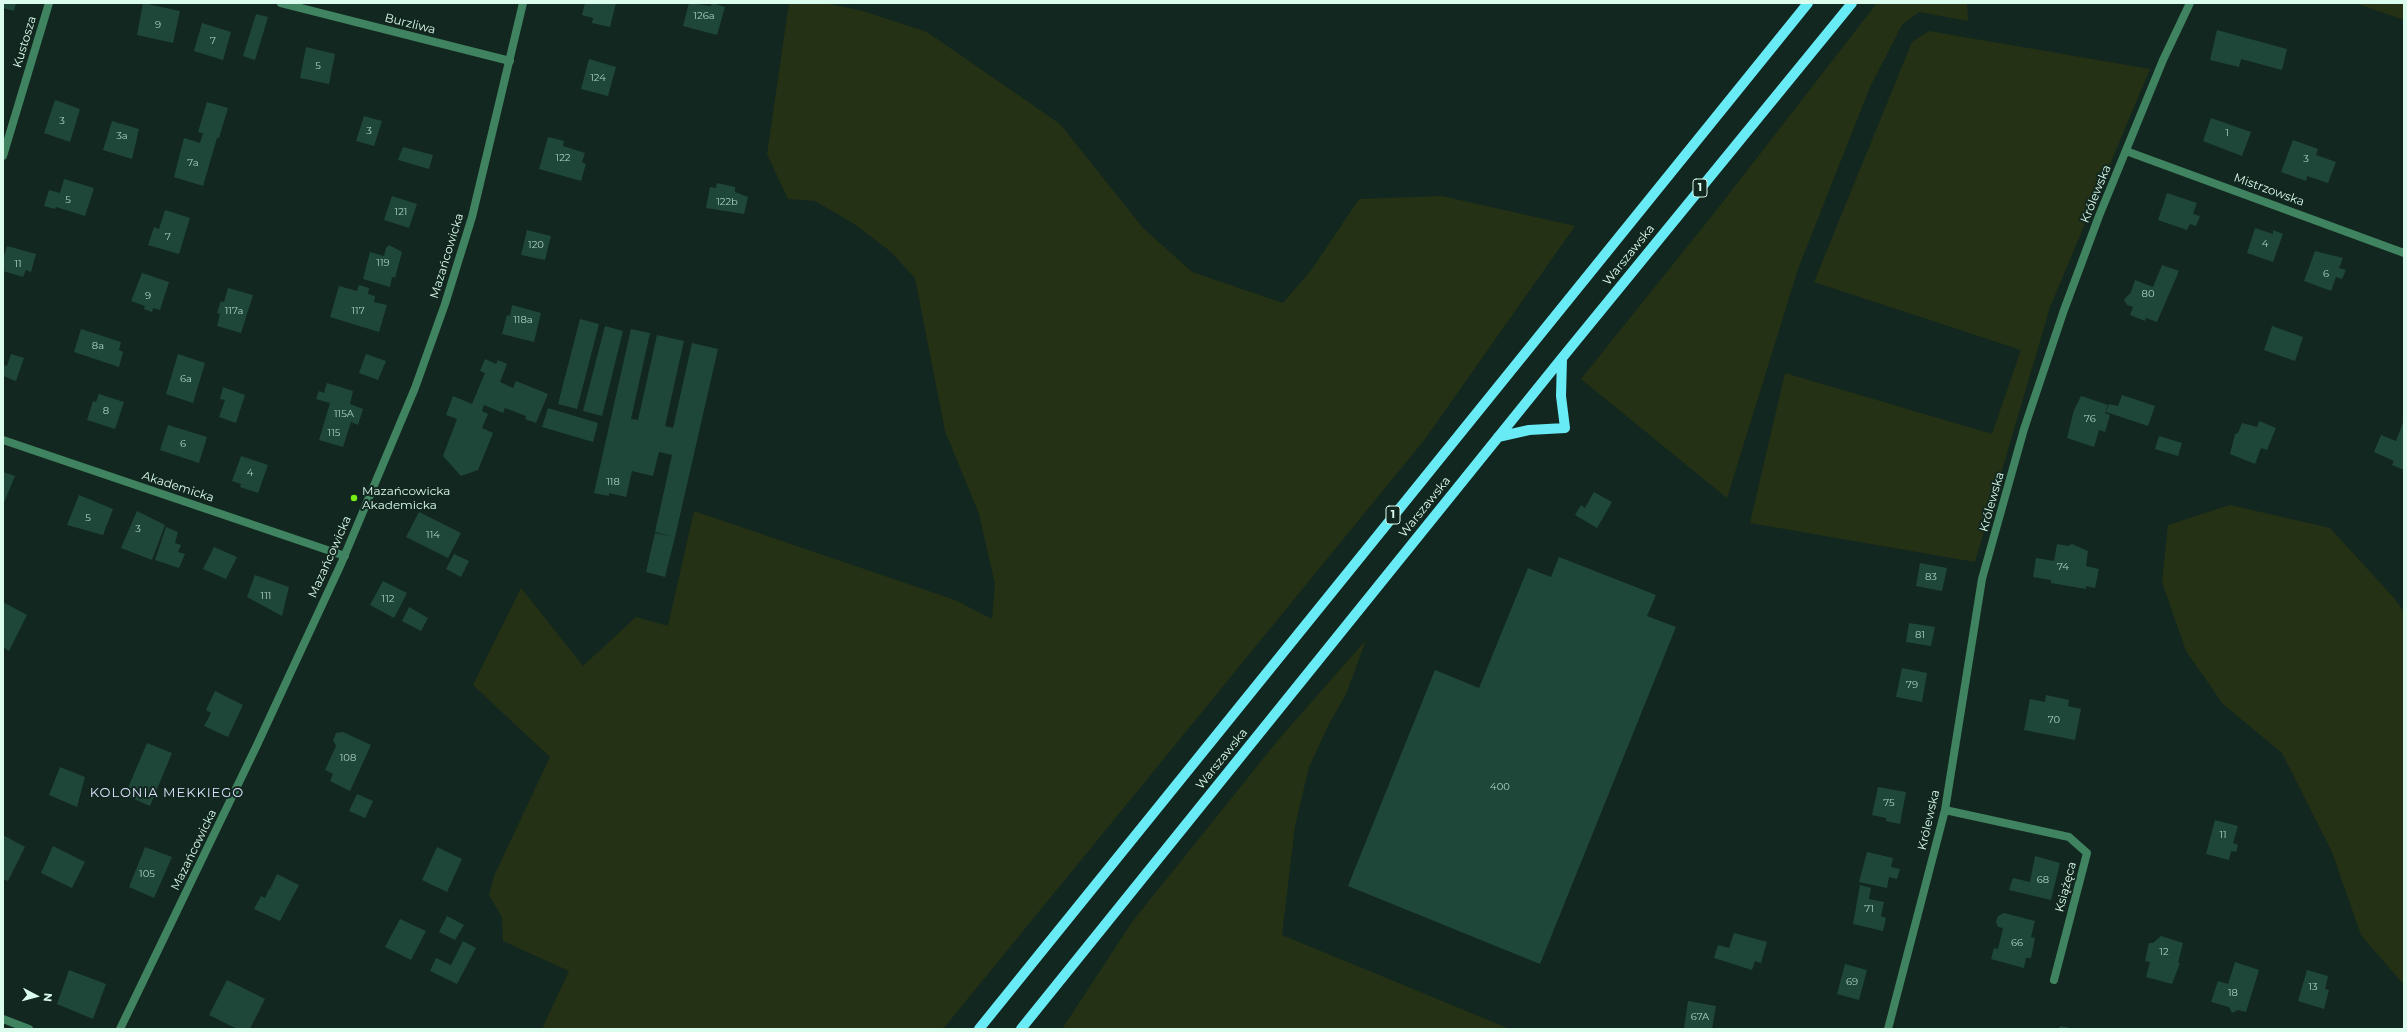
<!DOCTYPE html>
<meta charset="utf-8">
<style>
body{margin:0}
#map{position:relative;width:2407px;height:1032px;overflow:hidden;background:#12271f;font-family:Montserrat,sans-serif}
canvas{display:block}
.frame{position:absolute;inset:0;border:4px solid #dafded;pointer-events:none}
.north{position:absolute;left:16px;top:976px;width:40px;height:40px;-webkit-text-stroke:3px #12271f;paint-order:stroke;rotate:96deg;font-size:11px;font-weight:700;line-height:16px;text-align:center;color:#dafded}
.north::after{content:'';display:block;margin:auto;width:14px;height:18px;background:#dafded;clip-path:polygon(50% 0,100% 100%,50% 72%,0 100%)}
</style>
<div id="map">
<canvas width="2407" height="1032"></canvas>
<div class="frame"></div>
<div class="north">N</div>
</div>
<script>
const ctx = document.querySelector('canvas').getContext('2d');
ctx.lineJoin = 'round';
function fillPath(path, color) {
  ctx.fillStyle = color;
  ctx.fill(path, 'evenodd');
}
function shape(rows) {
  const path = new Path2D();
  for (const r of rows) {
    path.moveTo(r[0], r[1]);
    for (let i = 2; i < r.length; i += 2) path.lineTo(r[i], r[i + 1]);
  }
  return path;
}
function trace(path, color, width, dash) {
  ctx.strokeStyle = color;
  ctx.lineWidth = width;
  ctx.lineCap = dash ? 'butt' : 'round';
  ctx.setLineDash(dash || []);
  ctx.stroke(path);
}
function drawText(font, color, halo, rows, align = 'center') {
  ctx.font = font + ' Montserrat,sans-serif';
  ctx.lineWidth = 4;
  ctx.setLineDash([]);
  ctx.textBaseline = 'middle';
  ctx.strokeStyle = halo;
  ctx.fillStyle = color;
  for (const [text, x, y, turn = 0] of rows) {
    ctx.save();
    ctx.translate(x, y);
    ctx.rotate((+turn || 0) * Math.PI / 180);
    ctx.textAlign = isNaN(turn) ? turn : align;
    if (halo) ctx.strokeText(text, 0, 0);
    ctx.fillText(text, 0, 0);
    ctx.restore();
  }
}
fillPath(shape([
 [789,3,824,3,863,11,927,32,1060,124,1143,228,1192,272,1283,303,1312,269,1359,199,1442,196,1575,226,1425,439,943,1029,542,1029,569,971,503,941,502,917,489,895,494,876,550,757,473,685,521,588,583,666,636,617,668,626,694,511,955,600,992,619,995,584,979,514,945,431,915,278,891,252,856,225,815,201,788,199,767,154],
 [1877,3,1967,3,1968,21,1919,12,1902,25,1870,87,1798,269,1727,498,1581,379,1715,212],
 [2355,3,2404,3,2404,20],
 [1929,31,2150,69,2050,307,1975,562,1750,523,1785,373,1992,434,2021,350,1814,282,1912,42],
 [2230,505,2330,528,2394,598,2404,612,2404,985,2361,935,2332,852,2282,753,2223,704,2186,651,2162,582,2168,525],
 [1366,640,1346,694,1329,724,1309,767,1295,826,1282,935,1510,1029,1062,1029,1132,922,1279,739]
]), '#253115');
fillPath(shape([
 [3,3,16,3,14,11,3,8],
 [143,3,180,11,173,43,137,35],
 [585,3,616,3,610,27,592,23,593,18,582,15],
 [689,3,711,6,712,3,725,7,717,35,683,26],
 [256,14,268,17,255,60,243,56],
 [202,23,231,32,223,60,194,51],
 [2217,30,2287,49,2282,70,2241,59,2239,67,2210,60],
 [306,47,335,54,329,84,300,78],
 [589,59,616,67,608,96,581,89],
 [55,100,80,109,70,142,44,133],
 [207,102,228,108,219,138,217,138,203,186,174,177,184,138,200,143,203,133,198,132],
 [364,116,382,121,374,146,356,141],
 [2211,118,2251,132,2242,156,2203,141],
 [112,121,139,129,132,159,103,150],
 [548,137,564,141,563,146,585,153,582,162,586,164,581,181,539,169],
 [2293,140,2318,149,2316,155,2336,162,2328,183,2307,176,2306,181,2281,172],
 [403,147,433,155,429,169,398,160],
 [64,179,94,188,85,216,56,207,55,209,44,206,49,190,60,193],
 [717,183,735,187,735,192,748,197,744,214,706,208,710,187,716,188],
 [2167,193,2197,203,2193,214,2200,216,2196,226,2190,224,2187,230,2158,220],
 [392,196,417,204,409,228,384,220],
 [165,210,190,218,179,254,148,245,154,227,159,229],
 [2255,228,2273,234,2273,230,2283,234,2273,262,2247,253],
 [527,230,551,236,545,260,521,255],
 [389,245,402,252,395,278,392,277,390,287,363,279,370,252,384,256,386,248],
 [7,246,36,254,31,272,26,270,23,277,3,271,3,259],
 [2315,251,2343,258,2339,268,2346,270,2342,279,2336,277,2331,291,2304,281],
 [2162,265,2179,271,2157,322,2146,318,2145,321,2130,315,2133,307,2127,305,2124,300,2131,292,2135,280,2153,287],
 [142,273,169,282,160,310,153,308,152,312,144,309,145,306,131,301],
 [359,285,369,288,368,294,375,296,374,302,387,305,379,332,330,317,339,286,357,291],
 [228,288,253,295,241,333,217,326,220,314,217,313,221,301,224,302],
 [512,305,541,313,534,342,502,334,507,315,510,316],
 [580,319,599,324,577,409,558,404],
 [605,326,623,331,602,416,583,411],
 [2272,326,2303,337,2295,361,2264,350],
 [81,329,121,342,119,350,123,352,119,367,74,352],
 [631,329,650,333,631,419,638,420,657,335,684,341,665,426,673,428,692,343,718,349,675,537,655,532,672,455,659,452,653,476,632,471,626,497,609,493,609,496,594,493],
 [11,354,24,358,16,381,3,376,3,365,7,366],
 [178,354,205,363,193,403,166,394],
 [366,354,386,361,378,380,359,373],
 [485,359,496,364,498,360,507,364,500,382,513,388,516,381,548,394,536,423,525,419,526,416,505,408,503,413,484,405,482,411,488,414,482,428,493,433,478,470,461,476,443,456,457,419,446,415,453,396,472,404,485,373,480,371],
 [327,383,353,391,350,404,363,409,358,425,351,422,343,447,319,440,330,403,316,399,319,391,324,393],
 [223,387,245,395,236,423,219,417,225,400,220,399],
 [99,394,124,402,115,429,87,420,93,401,96,402],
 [2122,395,2155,406,2148,426,2106,412,2109,404,2118,406],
 [2081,396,2108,405,2105,413,2110,415,2105,432,2099,430,2094,447,2067,438,2074,410],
 [548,408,598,423,593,442,542,427],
 [2404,420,2404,470,2392,465,2394,461,2374,452,2381,435,2396,441],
 [2259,421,2276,428,2267,450,2261,448,2255,464,2230,454,2235,434,2238,433,2242,423,2257,427],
 [168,425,207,437,199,463,160,450],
 [2159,436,2182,443,2178,456,2155,449],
 [241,456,268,465,258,493,240,487,241,484,232,481],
 [3,472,15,476,3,505],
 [1594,492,1612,502,1597,528,1575,515,1581,505,1585,508],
 [79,495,113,509,103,535,67,525],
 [137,511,165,525,152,560,121,548],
 [419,512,461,533,448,558,406,537],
 [166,527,178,532,175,543,181,545,178,552,185,554,179,568,155,560],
 [655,533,675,537,665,577,646,572],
 [2057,544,2068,546,2072,544,2088,551,2086,566,2099,569,2095,588,2086,586,2086,589,2051,583,2051,580,2033,577,2036,558,2054,561],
 [214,547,237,557,226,579,203,569],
 [454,554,469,561,461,577,446,569],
 [1559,557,1656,595,1647,616,1676,627,1540,964,1348,886,1435,670,1479,688,1528,568,1551,577],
 [1920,563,1947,568,1942,591,1916,586],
 [255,575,289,587,282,616,247,597],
 [383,581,407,593,394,618,370,605],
 [3,602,27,615,9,651,3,647],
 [409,607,428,618,421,631,402,621],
 [1909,623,1935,627,1931,646,1906,642],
 [1902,668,1927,673,1922,702,1896,697],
 [215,691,243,705,228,737,204,726,211,713,206,710],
 [2046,695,2069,700,2068,706,2081,709,2075,740,2024,730,2030,699,2045,702],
 [343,732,371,745,350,791,330,781,333,774,325,770,336,746,333,740,336,733],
 [147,743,172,753,150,806,125,795],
 [60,767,85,777,77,807,49,795],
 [1878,787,1906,792,1900,824,1886,821,1886,818,1872,815],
 [357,794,373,801,365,818,349,811],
 [2215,820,2238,826,2233,843,2238,845,2236,852,2231,851,2229,860,2206,854],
 [3,835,25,847,8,881,3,879],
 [53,846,85,862,72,888,41,873],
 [145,847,172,857,154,898,129,887],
 [437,847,462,859,447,892,422,880],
 [1867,852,1893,858,1891,867,1900,869,1897,879,1889,877,1887,888,1859,882],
 [2035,856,2060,863,2051,900,2009,890,2013,878,2030,882],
 [277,874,299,885,280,921,254,909,261,896,265,898,269,889,275,891,270,889],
 [1860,885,1871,888,1869,899,1884,902,1881,916,1886,918,1883,931,1853,924],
 [2004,913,2035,921,2031,937,2035,938,2031,958,2026,958,2024,968,1991,959,1994,948,1998,949,2003,928,1998,927,1996,922,1998,916],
 [447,916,464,925,455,940,439,932],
 [400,919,426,931,411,960,385,947],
 [1734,933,1767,942,1761,963,1755,961,1752,970,1714,958,1718,945,1729,948],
 [2161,936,2183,943,2178,963,2180,963,2172,984,2146,977,2150,962,2145,961,2149,943,2153,943],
 [463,941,476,948,457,984,430,971,436,958,451,965],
 [2235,962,2259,970,2246,1012,2238,1010,2232,1013,2229,1007,2211,1002,2218,981,2228,984],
 [1845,964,1867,970,1859,1000,1837,994],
 [69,970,106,984,93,1019,57,1004],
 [2307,970,2328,976,2325,989,2329,990,2324,1009,2298,1001],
 [227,980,265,999,250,1029,237,1029,209,1015],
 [1688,1001,1716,1006,1712,1029,1684,1028],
 [2060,1026,2071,1028,2071,1029,2059,1029]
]), '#1f4739');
trace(shape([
 [281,3,510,61],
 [2126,151,2404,253],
 [3,156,49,3],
 [3,440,345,556],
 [1945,810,2069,837,2087,853,2054,980],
 [3,1019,29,1029],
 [1888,1029,1945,810,1982,579,2024,429,2064,310,2099,216,2163,60,2190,3]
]), '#408360', 8);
trace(shape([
 [120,1029,257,745,341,564,415,388,445,304,472,217,523,3]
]), '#408360', 8);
trace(shape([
 [1498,437,1529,430,1565,428,1561,396,1562,358],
 [979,1029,1808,3],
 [1021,1029,1562,358,1852,3]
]), '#69ebf5', 10);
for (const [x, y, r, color] of [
 [354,498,4,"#77ef13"]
]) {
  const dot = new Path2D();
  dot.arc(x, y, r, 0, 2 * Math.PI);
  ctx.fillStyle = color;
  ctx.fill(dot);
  trace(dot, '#12271f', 1.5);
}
drawText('10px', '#abd0c0', null, [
 ["126a",704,16],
 ["9",158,25],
 ["7",213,41],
 ["5",318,66],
 ["124",598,78],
 ["3",62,121],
 ["3",369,131],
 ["1",2227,133],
 ["3a",122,136],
 ["122",563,158],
 ["3",2306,159],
 ["7a",193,163],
 ["5",68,200],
 ["122b",727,202],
 ["121",401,212],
 ["7",168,237],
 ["4",2265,244],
 ["120",536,245],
 ["119",383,263],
 ["11",18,264],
 ["6",2326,274],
 ["80",2148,294],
 ["9",148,296],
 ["117a",234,311],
 ["117",358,311],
 ["118a",523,320],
 ["8a",98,346],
 ["6a",186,379],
 ["8",106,411],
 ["115A",344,414],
 ["76",2090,419],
 ["115",334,433],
 ["6",183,444],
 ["4",250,473],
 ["118",613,482],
 ["5",88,518],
 ["3",138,529],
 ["114",433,535],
 ["74",2063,567],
 ["83",1931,577],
 ["111",266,596],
 ["112",388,599],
 ["81",1920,635],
 ["79",1912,685],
 ["70",2054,720],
 ["108",348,758],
 ["400",1500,787],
 ["75",1889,803],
 ["11",2223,835],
 ["105",147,874],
 ["68",2043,880],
 ["71",1869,909],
 ["66",2017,943],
 ["12",2164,952],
 ["69",1852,982],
 ["13",2313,987],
 ["18",2233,993],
 ["67A",1700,1017]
]);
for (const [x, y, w] of [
 [1700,188,14],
 [1393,515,14]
]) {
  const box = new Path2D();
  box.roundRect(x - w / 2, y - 9, w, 18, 3);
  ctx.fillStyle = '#12271f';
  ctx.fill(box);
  trace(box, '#dafded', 1);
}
drawText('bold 11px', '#dafded', null, [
 ["1",1700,188],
 ["1",1393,515]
]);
drawText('12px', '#dafded', '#12271f', [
 ["Burzliwa",410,24,14],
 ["Kustosza",25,42,-73],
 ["Mistrzowska",2269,190,20],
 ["Królewska",2096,194,-68],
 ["Warszawska",1629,255,-51],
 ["Mazańcowicka",447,256,-73],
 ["Akademicka",178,487,18],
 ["Królewska",1992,502,-74],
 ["Warszawska",1425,507,-51],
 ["Mazańcowicka",330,557,-66],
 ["Warszawska",1222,759,-51],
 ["Królewska",1929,820,-77],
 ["Mazańcowicka",194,850,-64],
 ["Książęca",2066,887,-75]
]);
drawText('12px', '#dafded', '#12271f', [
 ["Mazańcowicka",362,491],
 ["Akademicka",362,505]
], 'left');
ctx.letterSpacing = '1px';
drawText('13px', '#dce2fd', '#12271f', [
 ["KOLONIA MEKKIEGO",167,793]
]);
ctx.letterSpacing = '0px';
</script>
